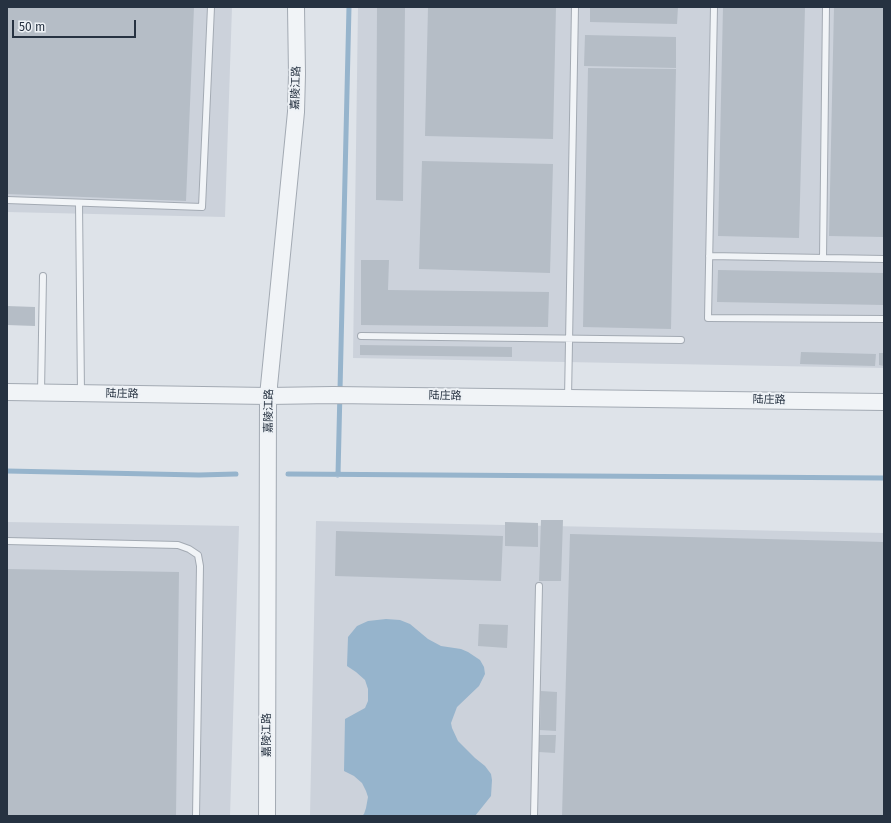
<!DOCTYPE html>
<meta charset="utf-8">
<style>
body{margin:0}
#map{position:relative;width:891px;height:823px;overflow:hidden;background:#dee3e9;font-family:"Fira Sans",sans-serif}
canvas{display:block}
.frame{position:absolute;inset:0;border:8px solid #263241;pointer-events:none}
.scale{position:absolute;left:12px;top:20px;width:124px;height:18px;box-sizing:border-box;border:2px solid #263241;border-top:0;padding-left:5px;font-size:12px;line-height:14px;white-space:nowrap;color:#263241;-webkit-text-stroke:3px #eef2f6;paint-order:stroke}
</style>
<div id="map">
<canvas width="891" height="823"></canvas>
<div class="frame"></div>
<div class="scale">50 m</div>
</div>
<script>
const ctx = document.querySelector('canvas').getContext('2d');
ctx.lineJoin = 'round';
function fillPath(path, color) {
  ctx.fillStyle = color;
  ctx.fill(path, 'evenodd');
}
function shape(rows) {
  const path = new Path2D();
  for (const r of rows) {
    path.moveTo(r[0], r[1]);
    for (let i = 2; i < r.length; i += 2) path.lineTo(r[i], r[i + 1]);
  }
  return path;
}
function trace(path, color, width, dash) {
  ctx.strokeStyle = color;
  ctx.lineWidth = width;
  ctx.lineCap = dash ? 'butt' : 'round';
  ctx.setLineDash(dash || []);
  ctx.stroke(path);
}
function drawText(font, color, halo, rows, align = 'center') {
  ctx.font = font + ' "Fira Sans","Noto Sans SC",sans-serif';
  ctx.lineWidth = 4;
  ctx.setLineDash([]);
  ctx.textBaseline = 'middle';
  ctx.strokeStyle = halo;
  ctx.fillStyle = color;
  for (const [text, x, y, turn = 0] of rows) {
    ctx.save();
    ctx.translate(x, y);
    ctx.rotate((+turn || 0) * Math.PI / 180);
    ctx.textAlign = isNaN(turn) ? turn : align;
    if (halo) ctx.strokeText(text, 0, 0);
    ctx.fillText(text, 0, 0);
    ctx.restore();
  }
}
fillPath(shape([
 [7,7,232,7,225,217,7,212],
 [358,7,884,7,884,368,353,358],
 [316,521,884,533,884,816,310,816],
 [7,522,239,526,230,816,7,816]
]), '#ccd2db');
fillPath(shape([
 [386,619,400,620,410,624,428,639,441,646,461,649,468,652,480,660,484,667,485,674,479,686,457,707,451,723,452,728,458,741,475,758,485,766,491,774,492,780,491,796,475,816,362,816,364,814,366,808,368,797,366,791,362,783,354,776,344,771,345,719,365,708,368,701,368,689,365,680,356,672,347,666,348,637,357,626,368,621]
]), '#96b4cc');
trace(shape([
 [7,471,199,475,236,474],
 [288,474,884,478],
 [338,475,349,7]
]), '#96b4cc', 5);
fillPath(shape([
 [7,7,194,7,186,201,7,194],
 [377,7,405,7,403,201,376,200],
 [428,7,556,7,553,139,425,136],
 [590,7,678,7,677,24,590,22],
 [723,7,805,7,799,238,718,236],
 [834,7,884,7,884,237,829,236],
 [585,35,676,37,676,68,584,66],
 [588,68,676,69,671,329,583,327],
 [422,161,553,164,550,273,419,269],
 [361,260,389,260,388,290,549,292,548,327,361,325],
 [718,270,884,273,884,305,717,302],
 [7,306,35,307,35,326,7,325],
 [360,345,512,347,512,357,360,355],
 [801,352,876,354,875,366,800,364],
 [879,353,884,353,884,366,879,365],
 [541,520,563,520,561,581,539,581],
 [505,522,538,523,538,547,505,546],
 [336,531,503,536,501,581,335,576],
 [570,534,884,542,884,816,562,816],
 [7,569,179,572,176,816,7,816],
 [479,624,508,625,507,648,478,646],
 [541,691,557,692,556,731,540,730],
 [539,735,556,735,555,753,539,752]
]), '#b5bdc6');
const service = shape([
 [714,7,708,318,884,319],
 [7,200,202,207,211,7],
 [79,203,81,393],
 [709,256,884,259],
 [823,258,826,7],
 [361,336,681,340],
 [41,392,43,276],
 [568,398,575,7],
 [7,541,178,545,189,549,198,555,200,566,196,816],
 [534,816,539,586]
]);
const tertiary = shape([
 [7,392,268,396,333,395,884,402],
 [267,816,268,396,296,112,297,74,296,7]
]);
trace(service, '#a3aab3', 8);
trace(tertiary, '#a3aab3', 18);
trace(service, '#f1f4f7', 6);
trace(tertiary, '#f1f4f7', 16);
drawText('11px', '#263241', '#eef2f6', [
 ["嘉陵江路",296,88,-88],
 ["陆庄路",122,394,1],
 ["陆庄路",445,396,1],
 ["陆庄路",769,400,1],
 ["嘉陵江路",269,411,-89],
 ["嘉陵江路",267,735,-90]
]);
</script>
